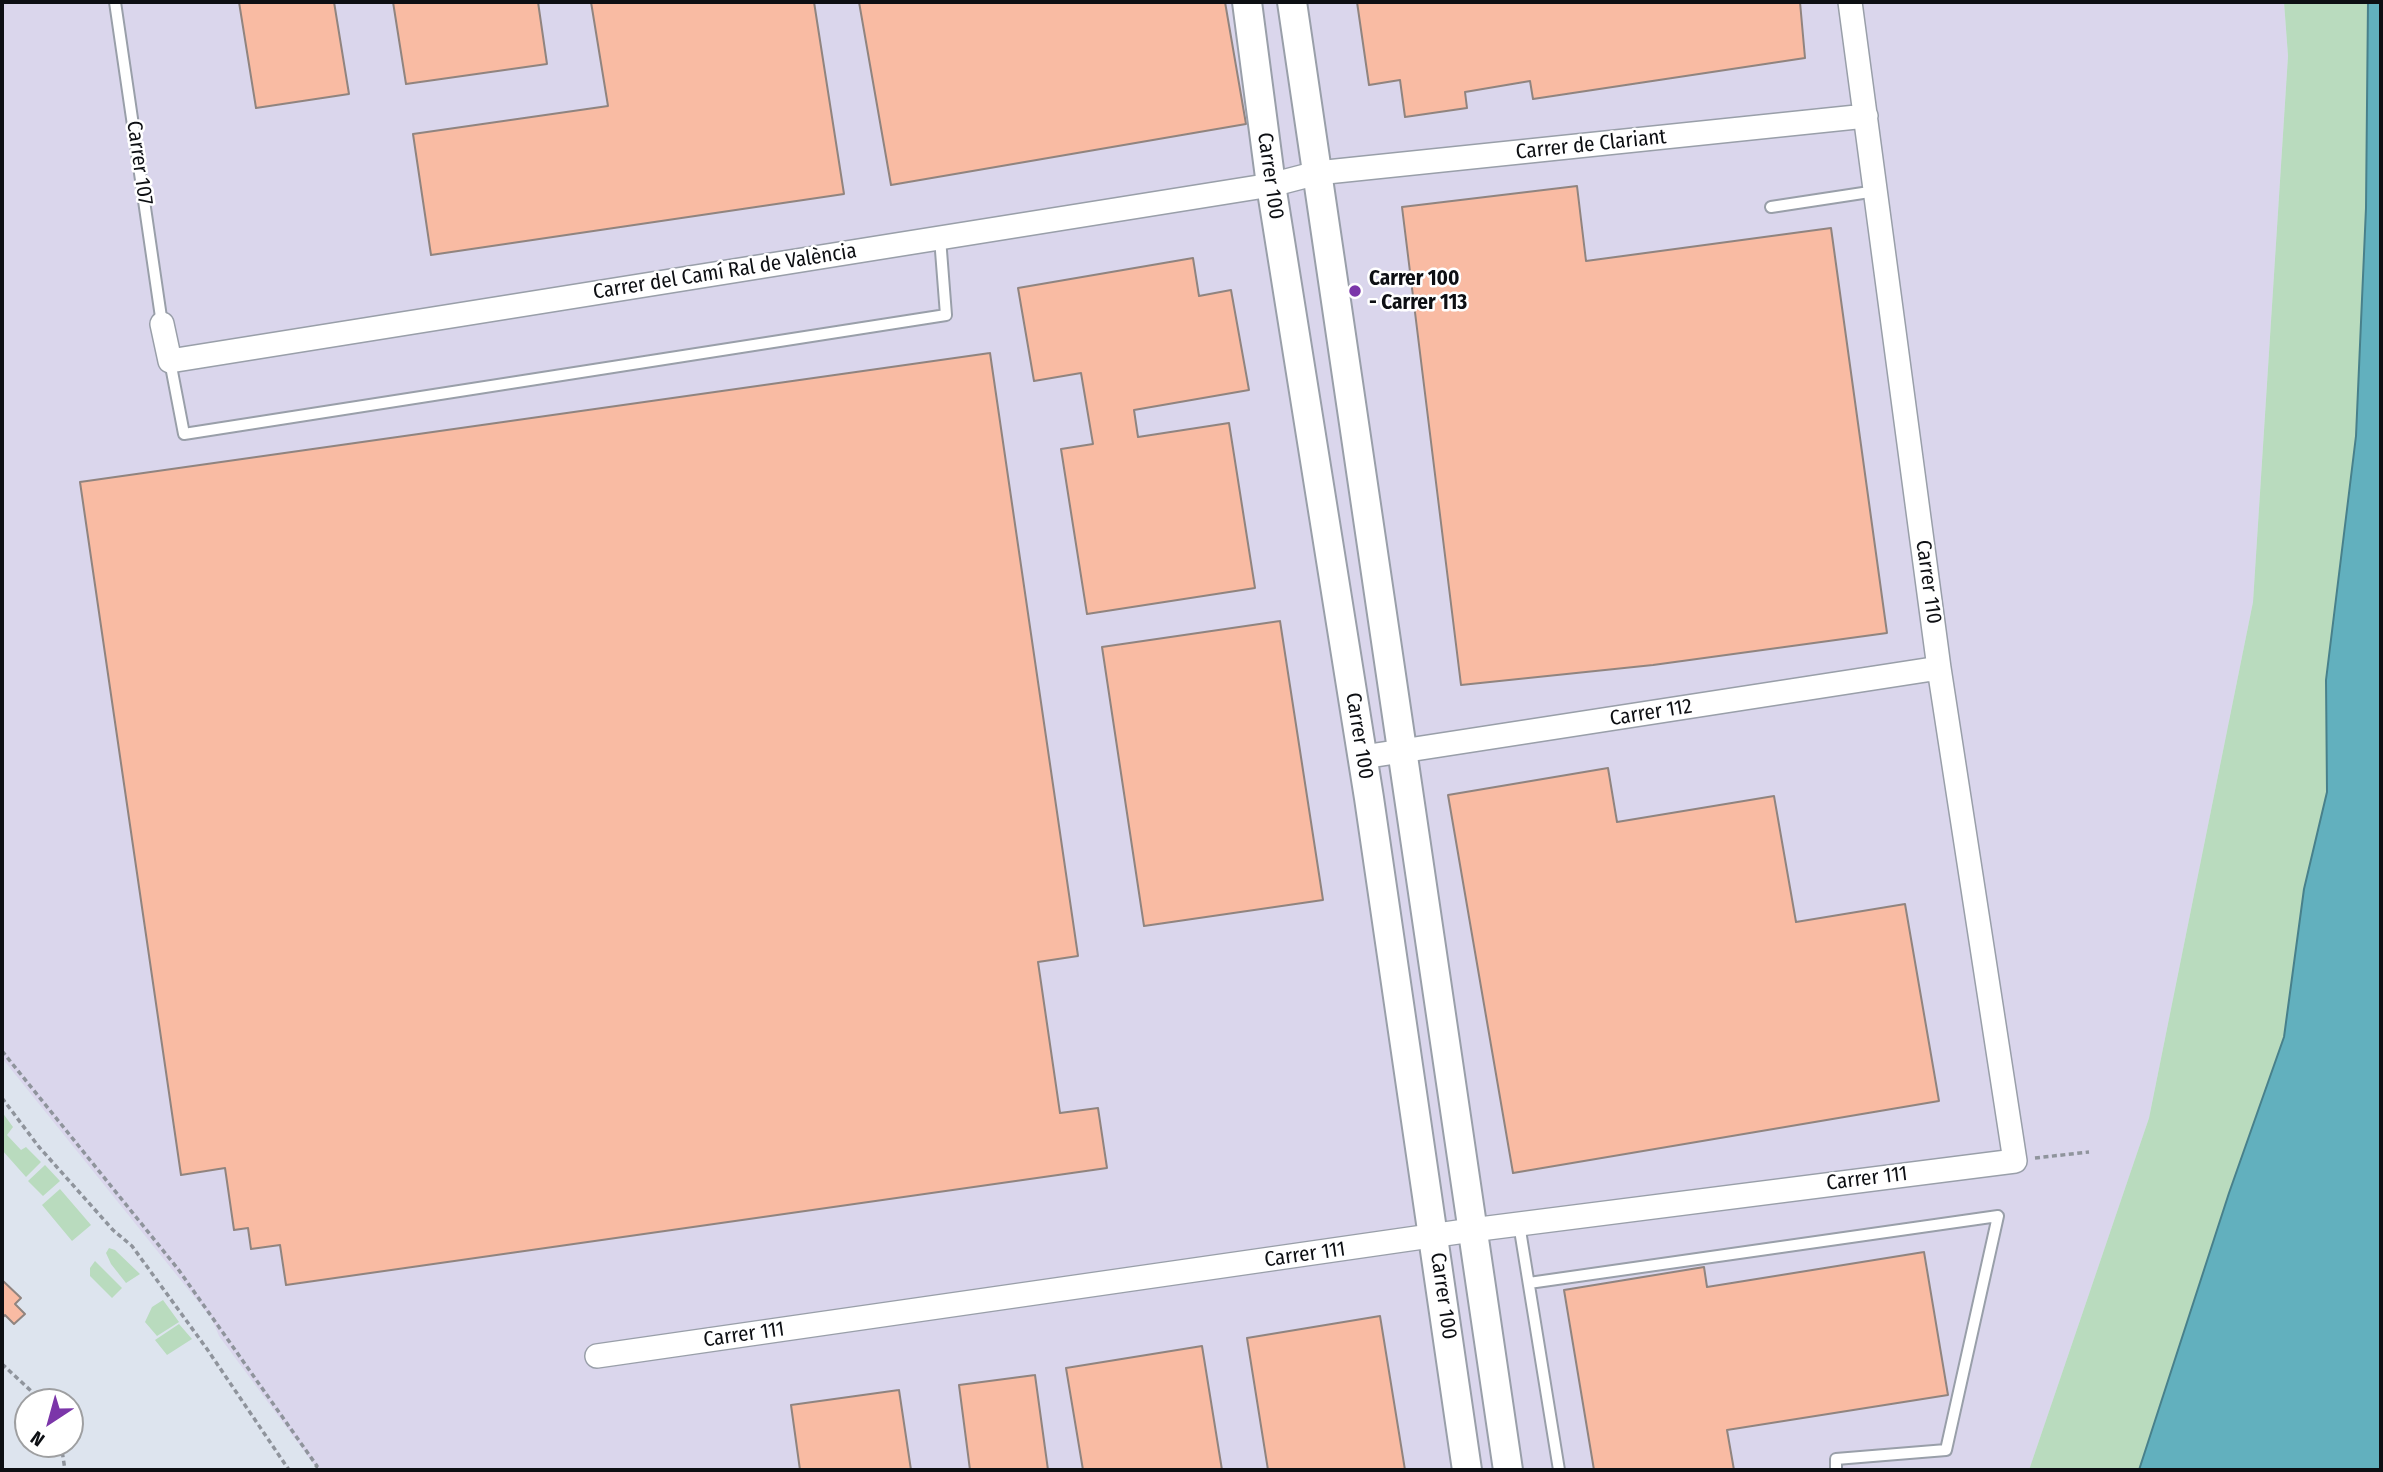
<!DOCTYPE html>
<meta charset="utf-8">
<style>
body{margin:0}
#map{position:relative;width:2383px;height:1472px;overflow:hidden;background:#dde4ee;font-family:"Fira Sans Condensed",sans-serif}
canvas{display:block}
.frame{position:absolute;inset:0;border:4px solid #0d0f13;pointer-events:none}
.north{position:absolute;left:14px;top:1388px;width:70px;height:70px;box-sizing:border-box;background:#fff;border:2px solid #9e9fa1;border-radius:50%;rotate:216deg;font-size:19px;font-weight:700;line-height:28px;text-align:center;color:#0d0f13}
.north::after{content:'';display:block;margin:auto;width:24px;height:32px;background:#7b36a9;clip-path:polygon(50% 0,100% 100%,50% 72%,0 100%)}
</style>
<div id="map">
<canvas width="2383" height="1472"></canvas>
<div class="frame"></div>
<div class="north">N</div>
</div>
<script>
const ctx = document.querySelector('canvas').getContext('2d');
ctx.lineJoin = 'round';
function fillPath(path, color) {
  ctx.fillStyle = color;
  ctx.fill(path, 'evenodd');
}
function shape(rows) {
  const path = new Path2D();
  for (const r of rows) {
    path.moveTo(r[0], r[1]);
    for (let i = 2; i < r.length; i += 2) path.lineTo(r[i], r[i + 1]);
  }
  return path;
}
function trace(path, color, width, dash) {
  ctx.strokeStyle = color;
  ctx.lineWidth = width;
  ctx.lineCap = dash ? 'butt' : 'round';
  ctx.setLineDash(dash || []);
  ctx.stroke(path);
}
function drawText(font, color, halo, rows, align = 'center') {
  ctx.font = font + ' "Fira Sans Condensed",sans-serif';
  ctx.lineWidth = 5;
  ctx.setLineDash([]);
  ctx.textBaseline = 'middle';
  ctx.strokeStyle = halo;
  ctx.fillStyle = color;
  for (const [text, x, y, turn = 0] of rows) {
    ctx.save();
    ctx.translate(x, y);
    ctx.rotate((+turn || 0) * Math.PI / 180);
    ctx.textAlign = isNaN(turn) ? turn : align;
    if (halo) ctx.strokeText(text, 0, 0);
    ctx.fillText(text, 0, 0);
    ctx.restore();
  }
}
fillPath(shape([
 [2,2,2284,2,2288,56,2253,602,2149,1118,2029,1470,318,1470,219,1336,212,1319,2,1058]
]), '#dad6ec');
fillPath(shape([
 [2284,2,2368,2,2366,208,2356,436,2326,680,2327,792,2304,889,2284,1037,2229,1193,2139,1470,2029,1470,2149,1118,2253,602,2288,56],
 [2,1112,13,1127,7,1135,21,1150,26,1147,41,1162,26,1177,2,1150],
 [45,1165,60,1181,43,1196,28,1181],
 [60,1189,91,1225,72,1241,42,1205],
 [109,1248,115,1250,140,1274,126,1283,111,1264,106,1253],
 [95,1261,122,1288,112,1298,90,1276,90,1268],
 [163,1300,179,1322,157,1336,145,1322,152,1307],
 [179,1324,192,1339,167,1355,155,1340]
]), '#b9dbbe');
const water = shape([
 [2368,2,2381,2,2381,1470,2139,1470,2229,1193,2284,1037,2304,889,2327,792,2326,680,2356,436,2366,208,2368,2]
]);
fillPath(water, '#62b0be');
trace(water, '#48808b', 2);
const building = shape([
 [239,2,334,2,349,94,256,108,239,2],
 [393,2,538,2,547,64,406,84,393,2],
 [591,2,814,2,844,194,431,255,413,134,608,106,591,2],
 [859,2,1225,2,1246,124,891,185,859,2],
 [1357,2,1800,2,1805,58,1533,99,1530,81,1465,92,1467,108,1405,117,1400,80,1369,85,1357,2],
 [1577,186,1586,261,1831,228,1887,633,1653,665,1461,685,1402,207,1577,186],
 [1193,258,1199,296,1231,290,1249,390,1134,410,1138,437,1229,423,1255,588,1087,614,1061,449,1093,444,1081,373,1034,381,1018,288,1193,258],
 [990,353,1078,956,1038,962,1060,1113,1098,1108,1107,1168,286,1285,280,1245,251,1249,248,1228,234,1230,225,1168,181,1175,80,482,990,353],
 [1280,621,1323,900,1144,926,1102,647,1280,621],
 [1608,768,1617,822,1774,796,1796,922,1905,904,1939,1101,1513,1173,1448,795,1608,768],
 [1924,1252,1948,1395,1727,1430,1734,1470,1594,1470,1564,1290,1704,1267,1707,1287,1924,1252],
 [2,1280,21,1298,15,1304,25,1314,14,1324,5,1315,2,1318,2,1280],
 [1380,1316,1405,1470,1268,1470,1247,1338,1380,1316],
 [1202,1346,1222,1470,1083,1470,1066,1368,1202,1346],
 [1035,1375,1048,1470,970,1470,959,1385,1035,1375],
 [899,1390,911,1470,800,1470,791,1405,899,1390]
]);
fillPath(building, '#f9bba3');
trace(building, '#90847f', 2);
const service = shape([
 [115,2,162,324],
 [1771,207,1876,191],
 [170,361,184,434,946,315,940,238],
 [1519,1224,1559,1470],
 [1529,1283,1998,1216,1946,1450,1836,1459,1836,1470]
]);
const minor = shape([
 [162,324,170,361,1271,185,1317,173,1866,116],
 [1363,757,1939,668],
 [597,1356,1472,1230,2015,1161,1939,668,1850,2]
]);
const tertiary = shape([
 [1247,2,1271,185,1369,798,1467,1470],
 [1292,2,1508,1470]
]);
trace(service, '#999fa9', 14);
trace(minor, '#999fa9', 26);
trace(tertiary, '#999fa9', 32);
trace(shape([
 [2,1051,178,1269,317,1466,314,1470],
 [2,1098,39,1147,113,1230,132,1246,207,1349,289,1470],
 [2035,1158,2089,1152],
 [2,1364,43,1402],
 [61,1444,65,1470]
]), '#8f949c', 3.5, [5, 3.5]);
trace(service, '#fff', 10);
trace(minor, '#fff', 23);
trace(tertiary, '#fff', 28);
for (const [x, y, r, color] of [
 [1355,291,7,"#7b36a9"]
]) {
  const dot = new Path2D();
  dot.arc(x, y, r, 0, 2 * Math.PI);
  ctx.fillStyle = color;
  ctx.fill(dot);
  trace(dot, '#fff', 2.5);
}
drawText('21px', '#0d0f13', '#fff', [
 ["Carrer de Clariant",1591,145,-6],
 ["Carrer 107",139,163,82],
 ["Carrer 100",1270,176,82],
 ["Carrer del Camí Ral de València",725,272,-9],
 ["Carrer 110",1928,582,82],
 ["Carrer 112",1651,713,-9],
 ["Carrer 100",1359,736,81],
 ["Carrer 111",1867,1179,-7],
 ["Carrer 111",1305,1255,-8],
 ["Carrer 100",1443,1296,82],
 ["Carrer 111",744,1335,-8]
]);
drawText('bold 21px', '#0d0f13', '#fff', [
 ["Carrer 100",1369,279],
 ["- Carrer 113",1369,303]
], 'left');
</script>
